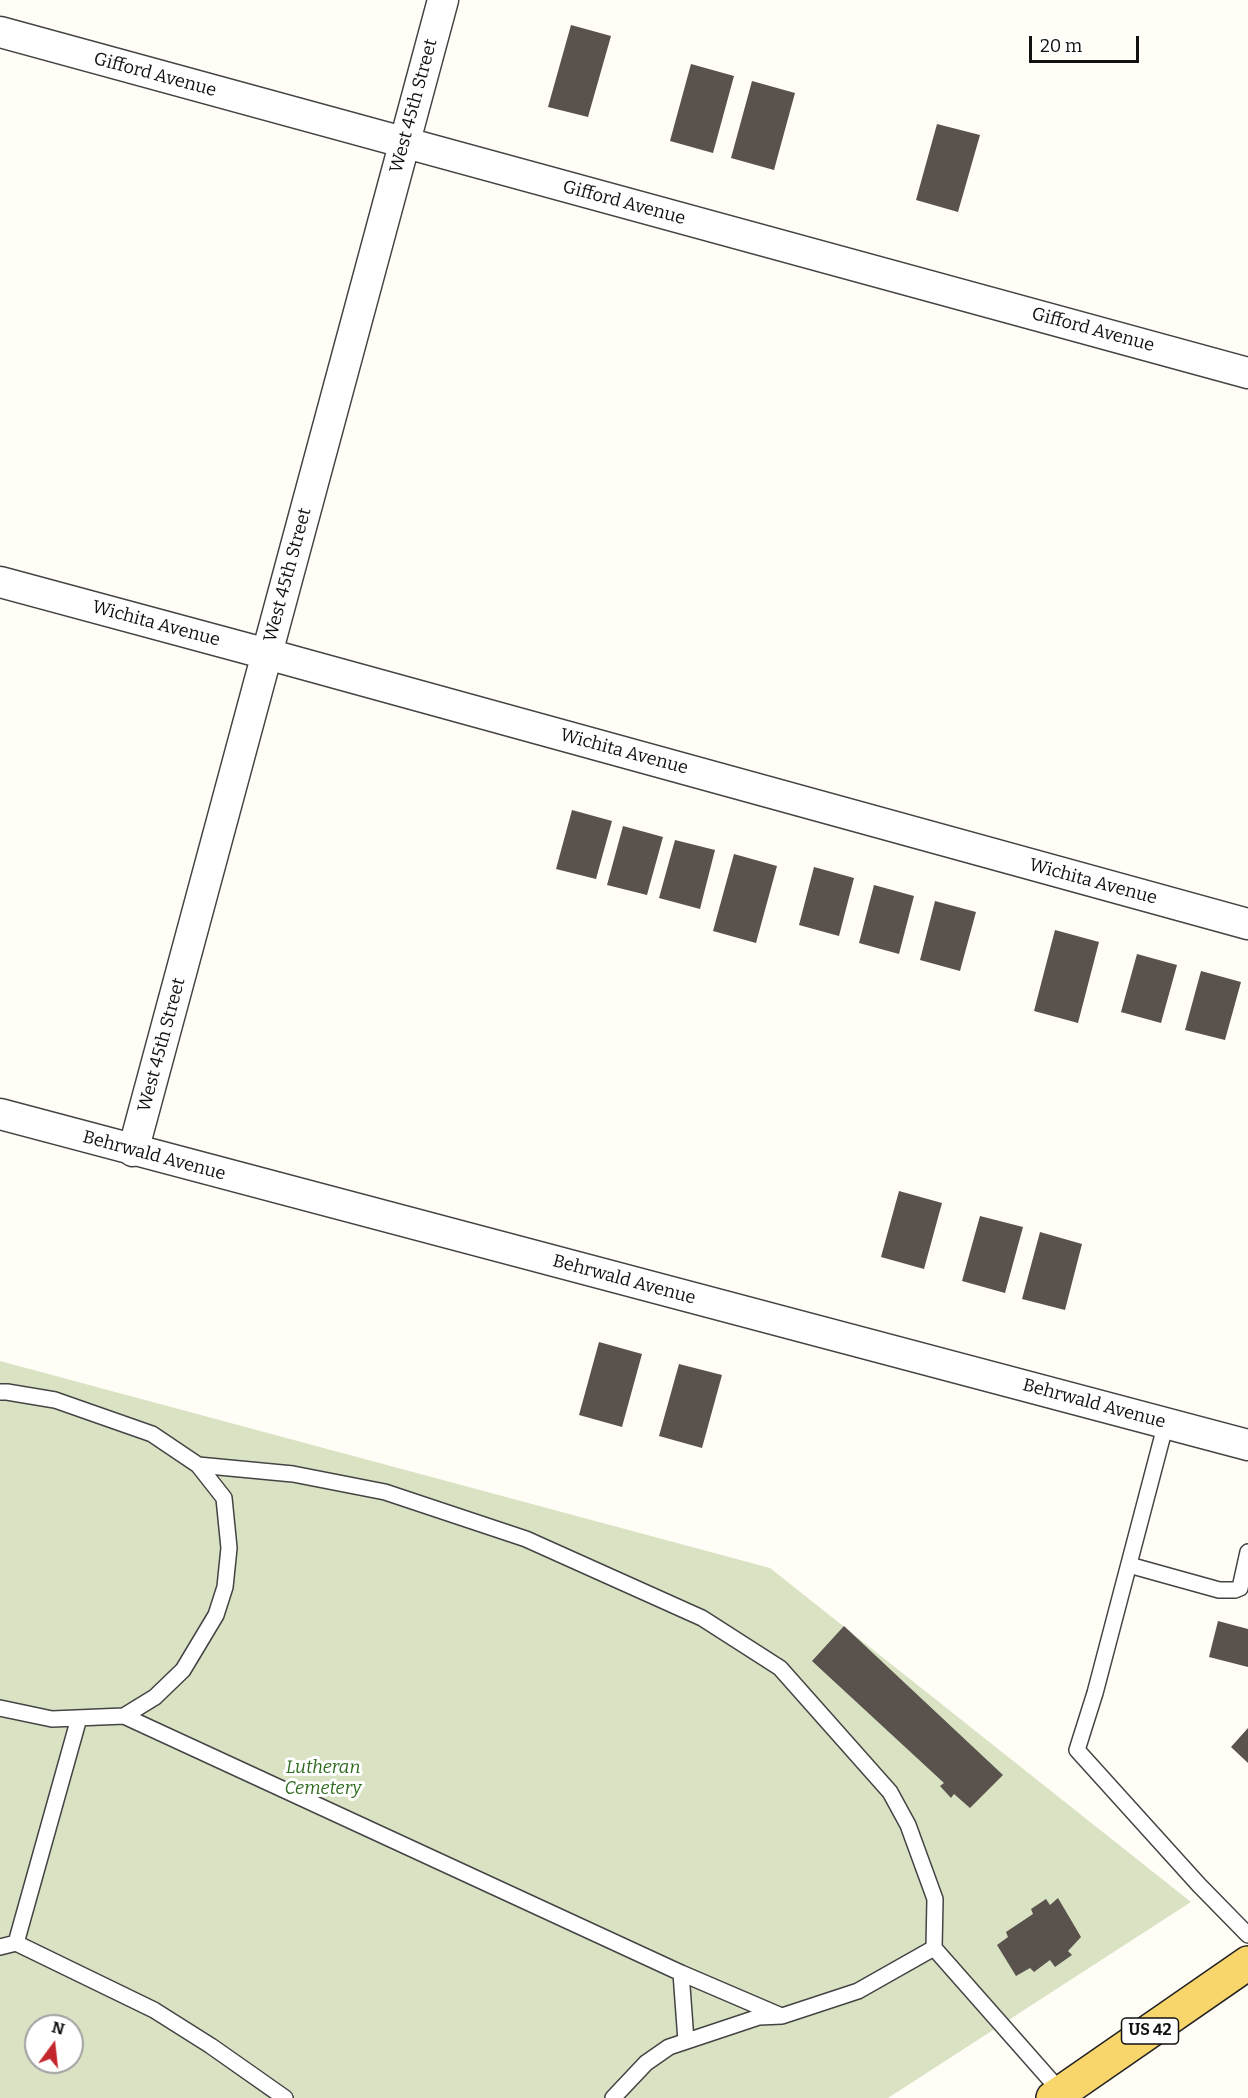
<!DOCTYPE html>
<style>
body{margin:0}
#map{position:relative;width:1248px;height:2098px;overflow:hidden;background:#fffdf5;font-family:Bitter,serif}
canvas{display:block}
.north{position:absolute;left:24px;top:2014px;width:60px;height:60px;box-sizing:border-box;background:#fff;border:2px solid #a0a0a0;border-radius:50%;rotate:15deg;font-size:16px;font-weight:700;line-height:24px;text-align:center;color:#111}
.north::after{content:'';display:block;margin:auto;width:21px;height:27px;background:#c4262e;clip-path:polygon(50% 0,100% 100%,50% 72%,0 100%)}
.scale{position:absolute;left:1029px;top:36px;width:110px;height:27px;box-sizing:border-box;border:3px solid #111;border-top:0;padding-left:8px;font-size:18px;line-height:21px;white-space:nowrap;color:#111;-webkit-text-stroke:4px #fff;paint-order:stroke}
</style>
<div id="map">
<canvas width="1248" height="2098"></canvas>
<div class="north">N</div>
<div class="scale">20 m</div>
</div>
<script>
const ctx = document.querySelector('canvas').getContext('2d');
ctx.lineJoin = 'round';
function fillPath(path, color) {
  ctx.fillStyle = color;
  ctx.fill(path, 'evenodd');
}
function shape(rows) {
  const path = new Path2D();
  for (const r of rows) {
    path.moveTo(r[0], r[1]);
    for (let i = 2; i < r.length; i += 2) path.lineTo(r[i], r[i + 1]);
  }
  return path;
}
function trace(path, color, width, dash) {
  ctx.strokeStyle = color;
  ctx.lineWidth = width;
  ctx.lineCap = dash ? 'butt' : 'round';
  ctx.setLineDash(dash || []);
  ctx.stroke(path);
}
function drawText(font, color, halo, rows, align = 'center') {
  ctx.font = font + ' Bitter,serif';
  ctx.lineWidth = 6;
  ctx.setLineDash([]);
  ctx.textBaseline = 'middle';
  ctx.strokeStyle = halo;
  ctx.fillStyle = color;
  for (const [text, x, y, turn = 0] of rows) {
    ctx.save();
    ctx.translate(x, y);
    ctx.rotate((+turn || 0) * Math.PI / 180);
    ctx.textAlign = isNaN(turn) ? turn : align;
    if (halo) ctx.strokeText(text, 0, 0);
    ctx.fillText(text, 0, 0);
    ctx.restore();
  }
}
fillPath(shape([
 [0,1361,770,1568,1191,1902,888,2098,0,2098],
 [36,2026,72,2026,72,2062,36,2062]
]), '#d9e3c4');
fillPath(shape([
 [571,25,611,36,588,117,548,107],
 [691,64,734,76,713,153,670,141],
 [752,81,795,93,774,170,731,158],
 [937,124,980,135,958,212,916,200],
 [572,810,612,821,596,879,556,869],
 [623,826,663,837,647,895,607,885],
 [675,840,715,850,700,909,659,898],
 [734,854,777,866,756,943,713,931],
 [814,867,854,878,839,936,799,925],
 [874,885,914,896,899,954,859,943],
 [935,901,976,912,960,971,920,960],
 [1055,930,1099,942,1078,1023,1034,1011],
 [1137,954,1177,965,1161,1023,1121,1012],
 [1201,971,1241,982,1225,1040,1185,1030],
 [899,1191,942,1203,924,1269,881,1257],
 [980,1216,1023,1227,1005,1293,962,1281],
 [1040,1232,1082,1244,1065,1310,1022,1299],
 [599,1342,642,1354,622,1427,579,1415],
 [679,1364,722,1375,702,1448,659,1436],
 [1218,1621,1248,1629,1248,1667,1209,1657],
 [844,1626,1003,1775,970,1808,954,1794,951,1798,940,1786,944,1783,812,1661],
 [1248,1728,1248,1763,1231,1747],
 [1058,1898,1081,1937,1068,1951,1072,1955,1055,1967,1050,1960,1034,1972,1030,1968,1016,1976,997,1945,1008,1937,1006,1932,1033,1914,1031,1909,1046,1899,1050,1905]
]), '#5a524d');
const service = shape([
 [0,1392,7,1392,55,1400,152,1434,198,1465,224,1498,229,1548,225,1587,216,1615,183,1670,155,1697,124,1716],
 [1166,1423,1095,1693,1077,1750,1199,1885,1248,1935],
 [198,1465,293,1474,385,1492,526,1539,702,1618,780,1668,890,1792,908,1825,935,1899,934,1948],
 [1129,1565,1219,1590,1235,1590,1240,1588,1248,1552],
 [0,1708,52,1719,124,1716,681,1973],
 [79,1718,16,1943,154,2010,211,2046,285,2098],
 [0,1947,16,1943],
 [686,2041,681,1973,779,2015],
 [613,2098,646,2063,669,2047,759,2017,782,2016,858,1991,934,1948,1061,2092]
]);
const minor = shape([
 [0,32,1248,373],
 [0,582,267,654,1248,924],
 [0,1114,1248,1445],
 [133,1151,443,0]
]);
const primary = shape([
 [1053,2098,1248,1963]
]);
trace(service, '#444', 18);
trace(minor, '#444', 33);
trace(primary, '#222', 36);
trace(service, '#fff', 15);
trace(minor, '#fff', 30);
trace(primary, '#f9d66b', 33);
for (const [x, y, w] of [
 [1150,2031,57]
]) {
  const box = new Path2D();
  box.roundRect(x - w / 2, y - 13, w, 26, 4.5);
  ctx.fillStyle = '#fff';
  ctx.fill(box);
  trace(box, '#111', 1.5);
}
drawText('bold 16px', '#111', null, [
 ["US 42",1150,2031]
]);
drawText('18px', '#111', '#fff', [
 ["Gifford Avenue",155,75,15],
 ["West 45th Street",414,106,-75],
 ["Gifford Avenue",624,203,15],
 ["Gifford Avenue",1093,330,15],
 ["West 45th Street",288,575,-75],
 ["Wichita Avenue",156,624,15],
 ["Wichita Avenue",624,752,15],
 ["Wichita Avenue",1093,882,15],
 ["West 45th Street",162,1045,-75],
 ["Behrwald Avenue",154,1156,15],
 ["Behrwald Avenue",624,1280,15],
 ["Behrwald Avenue",1094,1404,15]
]);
drawText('italic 18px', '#2f6b1f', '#fff', [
 ["Lutheran",323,1768],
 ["Cemetery",323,1789]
]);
</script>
